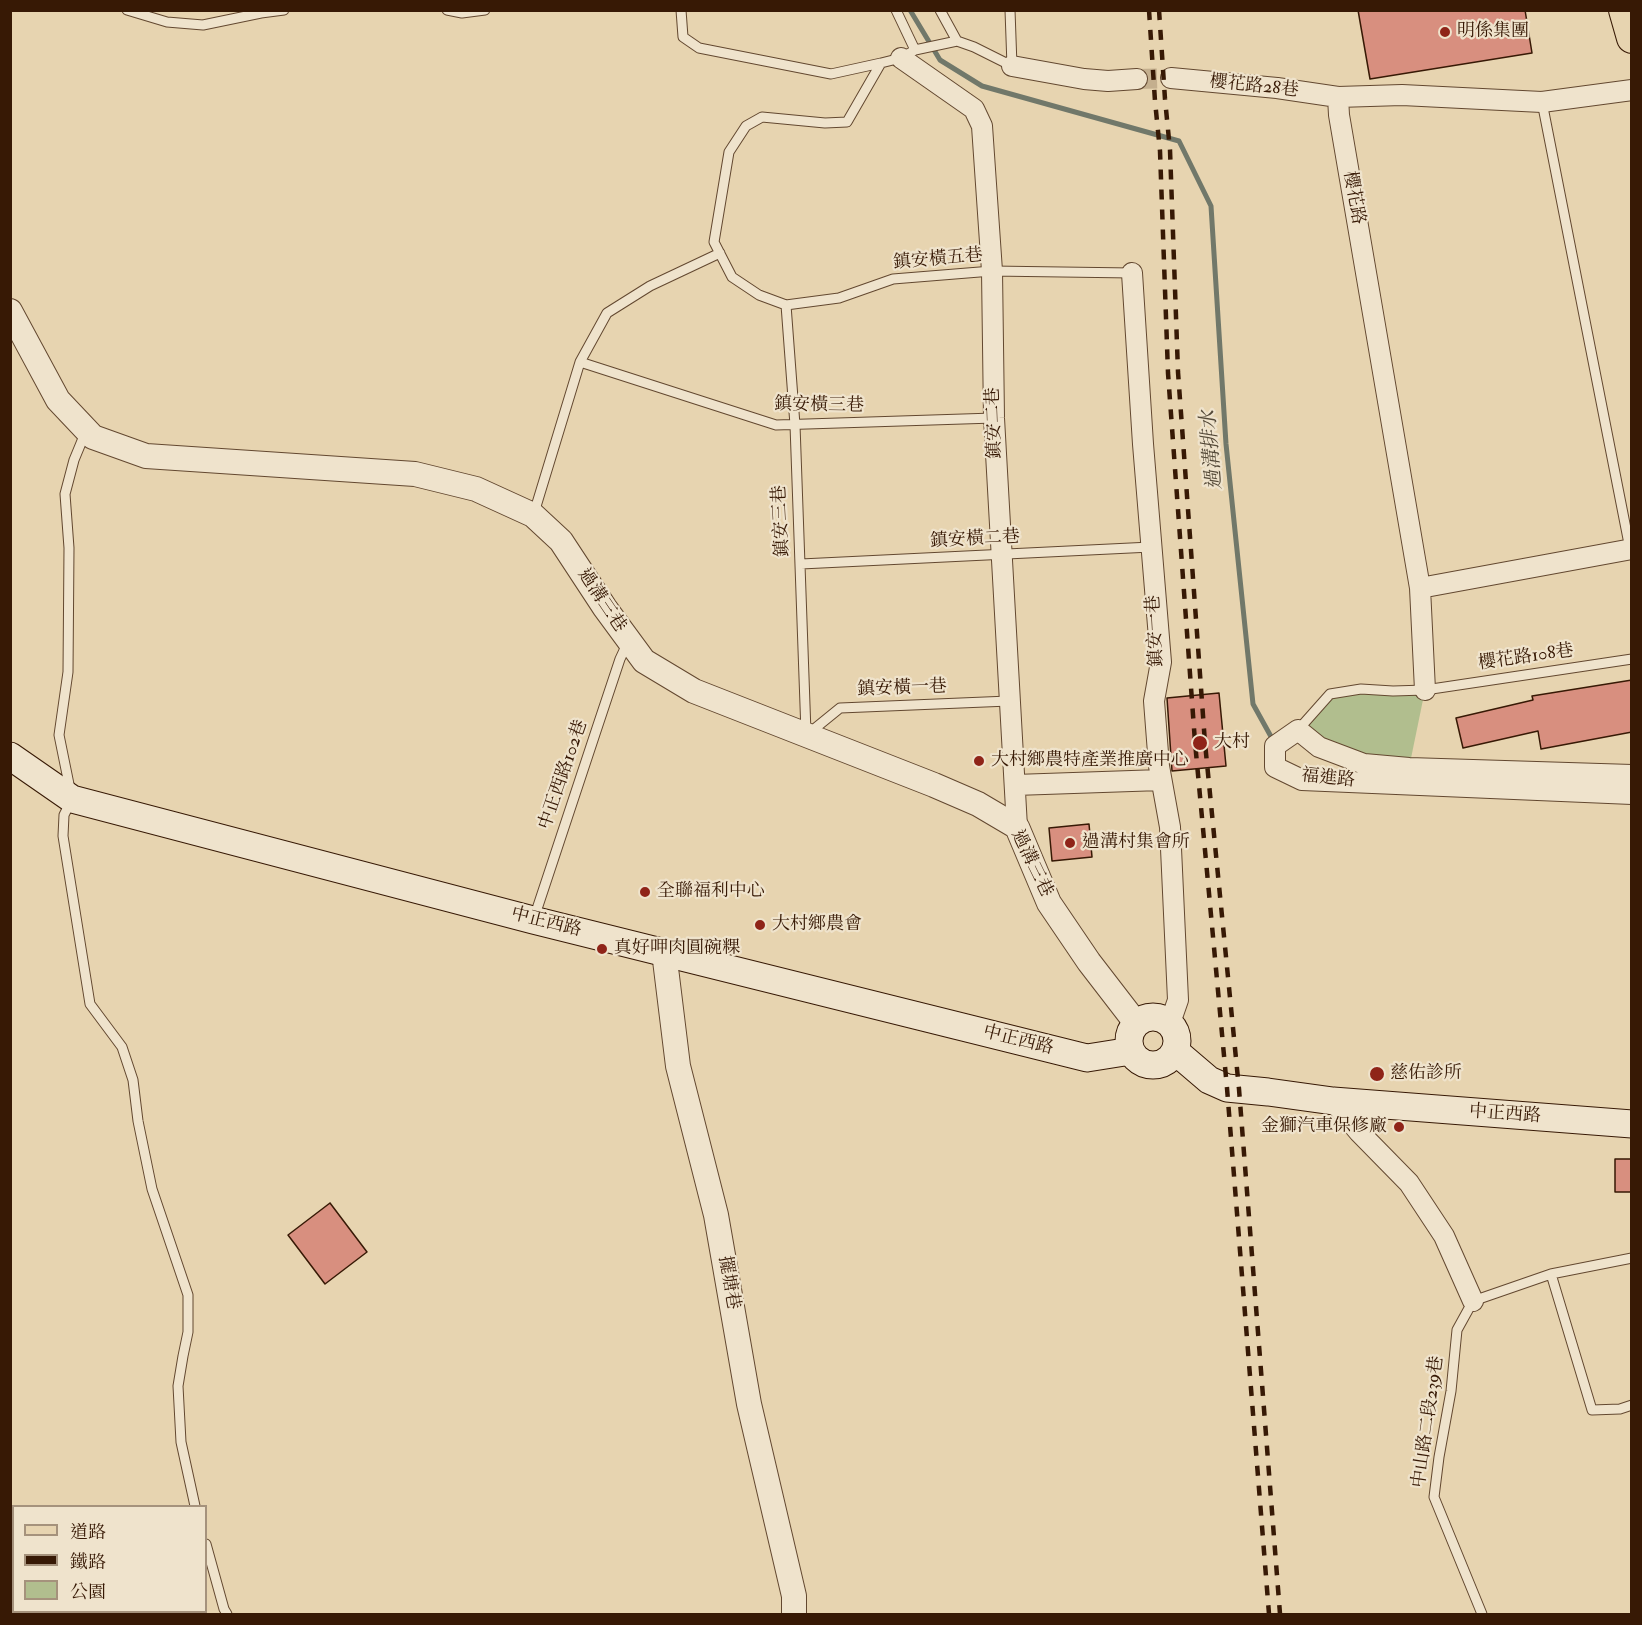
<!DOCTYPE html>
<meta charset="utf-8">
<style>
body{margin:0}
#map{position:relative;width:1642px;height:1625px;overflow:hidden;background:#e7d4b0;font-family:"IM FELL Double Pica","Noto Serif TC",serif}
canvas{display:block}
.frame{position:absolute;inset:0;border:12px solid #371905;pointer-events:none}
.legend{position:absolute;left:12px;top:1505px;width:195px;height:108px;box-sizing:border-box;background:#efe3cc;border:2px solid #a5927c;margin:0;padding:8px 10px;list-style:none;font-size:18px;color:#371905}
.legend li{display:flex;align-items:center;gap:12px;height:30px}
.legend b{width:30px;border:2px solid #a5927c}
</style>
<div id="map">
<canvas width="1642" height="1625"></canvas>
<div class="frame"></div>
<ul class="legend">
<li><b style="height:8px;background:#e7d4b0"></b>道路</li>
<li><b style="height:8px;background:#371905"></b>鐵路</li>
<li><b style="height:16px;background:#b1be8e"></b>公園</li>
</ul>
</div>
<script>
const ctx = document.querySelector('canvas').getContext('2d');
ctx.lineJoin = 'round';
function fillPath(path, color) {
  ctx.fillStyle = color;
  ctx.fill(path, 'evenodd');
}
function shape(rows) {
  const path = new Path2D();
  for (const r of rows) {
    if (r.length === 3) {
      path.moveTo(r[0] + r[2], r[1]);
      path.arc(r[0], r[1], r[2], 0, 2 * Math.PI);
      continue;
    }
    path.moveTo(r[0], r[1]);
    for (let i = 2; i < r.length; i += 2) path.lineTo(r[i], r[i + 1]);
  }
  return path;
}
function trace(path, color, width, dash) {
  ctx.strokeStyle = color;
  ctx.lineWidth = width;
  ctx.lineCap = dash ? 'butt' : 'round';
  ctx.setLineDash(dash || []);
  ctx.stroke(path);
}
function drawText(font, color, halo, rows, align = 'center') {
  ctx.font = font + ' "IM FELL Double Pica","Noto Serif TC",serif';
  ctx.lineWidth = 4.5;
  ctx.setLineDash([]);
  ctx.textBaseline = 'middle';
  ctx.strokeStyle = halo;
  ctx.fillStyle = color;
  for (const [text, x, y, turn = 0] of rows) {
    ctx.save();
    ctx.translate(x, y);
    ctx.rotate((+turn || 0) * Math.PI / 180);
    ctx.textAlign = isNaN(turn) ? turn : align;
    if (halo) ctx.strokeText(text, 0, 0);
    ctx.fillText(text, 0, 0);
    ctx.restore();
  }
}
fillPath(shape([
 [1425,690,1409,768,1319,747,1298,730,1330,694]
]), '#b1be8e');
trace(shape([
 [910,10,940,60,982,86,1179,141,1211,206,1226,444,1253,704,1274,742]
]), '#71786a', 5);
const building = shape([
 [1358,10,1525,10,1532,53,1370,79,1358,10],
 [1632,680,1632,732,1541,749,1538,731,1463,748,1456,718,1533,700,1532,696,1632,680],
 [1219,693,1226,766,1172,771,1167,698,1219,693],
 [1089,824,1092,857,1052,861,1049,828,1089,824],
 [1615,1159,1632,1159,1632,1192,1615,1192,1615,1159],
 [330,1203,367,1252,325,1284,288,1235,330,1203]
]);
fillPath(building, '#d88f7f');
trace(building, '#371905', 1.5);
trace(shape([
 [1137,79,1171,78]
]), '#c4af8e', 20, [20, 10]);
const service = shape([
 [127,10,167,22,203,25,261,13,284,10],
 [447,10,462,13,485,10],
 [681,10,683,37,699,48,831,74,881,63,901,58,915,50,957,41,974,47,1012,66,1010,10],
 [896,10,915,50],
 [940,10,957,41],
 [881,63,847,122,825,123,762,117,746,126,729,152,714,242,732,277,759,295,786,305,839,298,893,279,992,271,1132,273],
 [1542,102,1630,549],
 [786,305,795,425,806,733],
 [580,362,776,425,994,418],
 [86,431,74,460,65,494,69,548,68,672,59,735,72,799,64,815,63,836,90,1004,122,1047,133,1080,138,1121,152,1189,188,1295,188,1332,183,1356,178,1386,181,1442,195,1506],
 [534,513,580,362,607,313,650,286,720,253],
 [801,564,1151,547],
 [1298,730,1330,694,1361,689,1393,691,1425,690,1632,659],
 [808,734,840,708,1009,701],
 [534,918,596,731,620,659,627,644],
 [1551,1274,1592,1410,1620,1409,1632,1405],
 [206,1544,224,1609,227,1614],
 [1482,1614,1434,1497,1439,1457,1451,1391,1457,1330,1473,1301,1551,1274,1632,1258]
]);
const minor = shape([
 [901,58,974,109,982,126,992,271,994,418,1017,827],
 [1012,66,1084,79,1108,81,1137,79],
 [1171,78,1277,88,1338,97,1402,95,1542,102,1632,90],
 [1338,97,1339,115,1420,588,1425,690],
 [1132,273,1143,444,1161,662,1154,701,1159,766,1170,827,1178,1000,1170,1023],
 [1420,588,1632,549],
 [1632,775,1409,768,1364,764,1319,747,1298,730,1275,746,1275,767,1302,780,1632,794],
 [1015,785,1161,780],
 [1333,1101,1359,1132,1409,1183,1444,1236,1473,1301]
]);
const tertiary = shape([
 [10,311,58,400,93,437,146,456,415,474,476,489,533,515,561,541,605,608,644,661,694,691,934,785,978,804,1017,827,1049,903,1089,962,1136,1023],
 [664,952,678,1066,716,1215,749,1404,794,1596,794,1614]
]);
const secondary = shape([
 [10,756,72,799,533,920,1087,1058,1131,1051],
 [1153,1041,24],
 [1175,1051,1209,1080,1227,1088,1268,1092,1333,1101,1632,1124]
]);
const primary = shape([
 [1624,10,1632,38]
]);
trace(service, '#634830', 11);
trace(minor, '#634830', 22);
trace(tertiary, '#634830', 26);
trace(secondary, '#371905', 29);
trace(primary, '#371905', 32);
trace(service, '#efe3cc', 9);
trace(minor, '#efe3cc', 20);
trace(tertiary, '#efe3cc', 24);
trace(secondary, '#efe3cc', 27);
trace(primary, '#e7d4b0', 30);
trace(shape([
 [1149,10,1155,101,1160,151,1168,373,1195,742,1227,1088,1269,1614],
 [1159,10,1165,99,1170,150,1178,372,1205,743,1239,1089,1280,1614]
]), '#371905', 4.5, [10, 10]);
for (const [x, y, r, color] of [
 [1445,32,6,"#8f2418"],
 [1200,743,8,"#8f2418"],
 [979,761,6,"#8f2418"],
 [1070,843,6,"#8f2418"],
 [645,892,6,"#8f2418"],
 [760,925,6,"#8f2418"],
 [602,949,6,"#8f2418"],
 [1377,1074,8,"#8f2418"],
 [1399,1127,6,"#8f2418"]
]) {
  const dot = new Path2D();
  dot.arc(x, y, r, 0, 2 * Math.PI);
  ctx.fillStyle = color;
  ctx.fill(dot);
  trace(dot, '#efe3cc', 2);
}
drawText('18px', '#371905', '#efe3cc', [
 ["明係集團",1457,32],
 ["大村",1214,743],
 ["大村鄉農特產業推廣中心",991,761],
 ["過溝村集會所",1082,843],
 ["全聯福利中心",657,892],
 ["大村鄉農會",772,925],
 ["真好呷肉圓碗粿",614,949],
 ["慈佑診所",1390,1074],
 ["金獅汽車保修廠",1387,1127,"right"]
], 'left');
drawText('18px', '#371905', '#efe3cc', [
 ["櫻花路28巷",1254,87,6],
 ["櫻花路",1353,198,80],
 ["鎮安橫五巷",938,260,-5],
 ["鎮安橫三巷",819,406,1],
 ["鎮安二巷",995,423,-92],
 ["鎮安三巷",782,521,-93],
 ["鎮安橫二巷",975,540,-3],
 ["過溝三巷",601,601,56],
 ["鎮安一巷",1156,631,-93],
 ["櫻花路108巷",1526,658,-8],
 ["鎮安橫一巷",902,689,-2],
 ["中正西路102巷",564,775,-71],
 ["福進路",1328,779,6],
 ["過溝三巷",1031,864,64],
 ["中正西路",546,923,14],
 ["中正西路",1018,1041,14],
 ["中正西路",1505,1115,4],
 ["擺塘巷",728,1283,80],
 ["中山路二段239巷",1429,1422,-82]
]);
drawText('italic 20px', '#544938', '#efe3cc', [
 ["過溝排水",1213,450,-95]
]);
</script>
